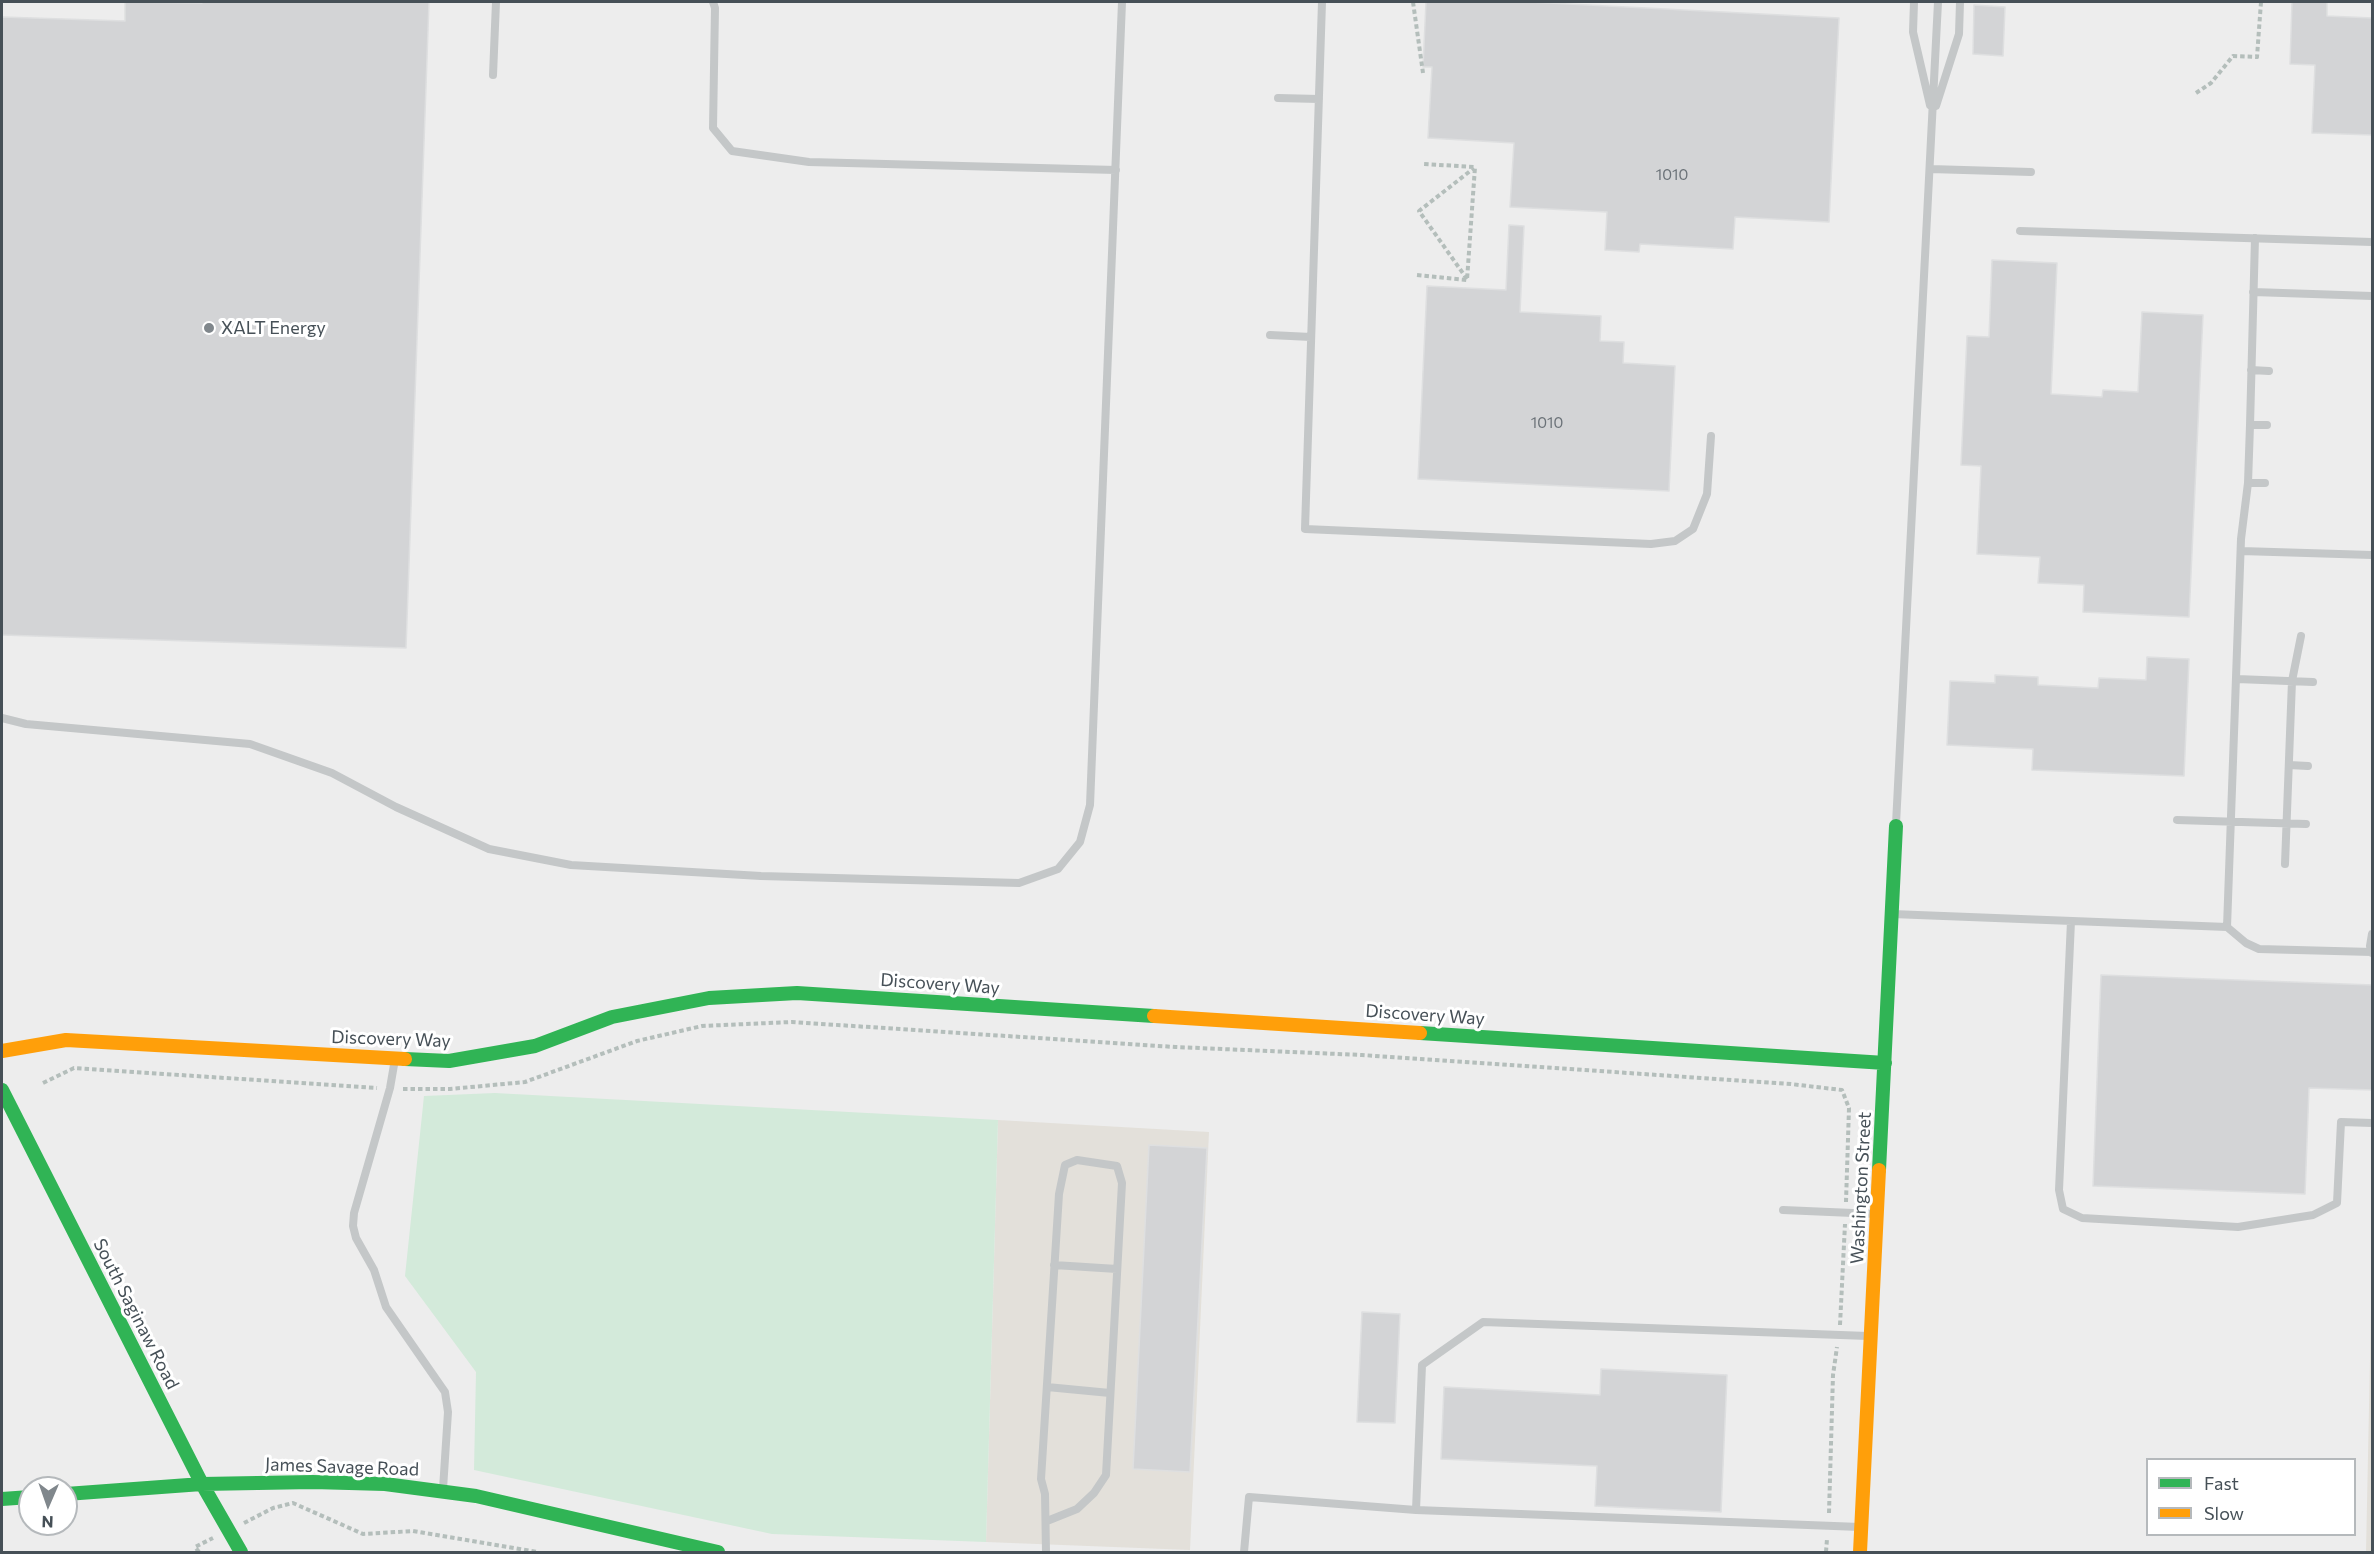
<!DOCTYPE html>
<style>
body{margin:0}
#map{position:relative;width:2374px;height:1554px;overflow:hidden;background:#ededed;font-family:Commissioner,sans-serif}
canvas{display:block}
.frame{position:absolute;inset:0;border:3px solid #465057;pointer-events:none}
.legend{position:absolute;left:2146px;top:1458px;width:210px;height:78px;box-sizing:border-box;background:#fff;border:2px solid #b5b9bc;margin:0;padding:8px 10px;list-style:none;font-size:18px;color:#465057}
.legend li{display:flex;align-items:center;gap:12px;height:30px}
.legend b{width:30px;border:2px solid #b5b9bc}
.north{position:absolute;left:18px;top:1476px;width:60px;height:60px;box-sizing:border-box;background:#fff;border:2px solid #b5b9bc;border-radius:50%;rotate:182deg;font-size:16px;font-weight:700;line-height:24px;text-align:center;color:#465057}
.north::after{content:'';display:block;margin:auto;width:21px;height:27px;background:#80878c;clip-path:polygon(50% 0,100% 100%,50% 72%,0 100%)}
</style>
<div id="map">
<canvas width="2374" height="1554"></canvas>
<div class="frame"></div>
<ul class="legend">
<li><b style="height:8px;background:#30b455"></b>Fast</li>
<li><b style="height:8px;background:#ff9f0a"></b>Slow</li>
</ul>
<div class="north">N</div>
</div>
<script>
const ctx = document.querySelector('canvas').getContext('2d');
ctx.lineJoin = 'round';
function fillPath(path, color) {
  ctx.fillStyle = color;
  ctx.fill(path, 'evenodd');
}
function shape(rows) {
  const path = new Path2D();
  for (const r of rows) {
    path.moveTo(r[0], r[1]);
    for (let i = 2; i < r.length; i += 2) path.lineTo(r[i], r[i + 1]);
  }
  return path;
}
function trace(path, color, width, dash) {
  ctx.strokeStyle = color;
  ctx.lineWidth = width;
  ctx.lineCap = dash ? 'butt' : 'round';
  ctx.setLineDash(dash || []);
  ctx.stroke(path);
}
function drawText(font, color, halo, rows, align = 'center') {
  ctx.font = font + ' Commissioner,sans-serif';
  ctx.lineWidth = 6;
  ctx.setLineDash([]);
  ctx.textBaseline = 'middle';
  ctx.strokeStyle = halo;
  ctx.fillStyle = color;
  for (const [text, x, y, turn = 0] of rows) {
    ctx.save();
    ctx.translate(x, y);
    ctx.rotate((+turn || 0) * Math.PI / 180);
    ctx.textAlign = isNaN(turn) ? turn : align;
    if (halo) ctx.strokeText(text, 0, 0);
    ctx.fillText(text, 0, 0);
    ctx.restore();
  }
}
fillPath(shape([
 [998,1120,1209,1132,1190,1550,986,1542],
 [2372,1262,2372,1552,2366,1552]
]), '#e3e0da');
fillPath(shape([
 [495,1093,998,1120,986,1542,772,1534,474,1470,476,1372,405,1276,424,1096]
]), '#d3eada');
const building = shape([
 [125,2,202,3,202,2,429,2,406,648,2,635,2,17,125,21,125,2],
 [1426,2,1530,2,1839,18,1829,222,1735,217,1733,249,1640,244,1639,252,1605,250,1607,212,1510,207,1514,143,1428,138,1432,67,1423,67,1426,2],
 [2292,2,2327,2,2327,16,2373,18,2373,135,2312,133,2315,65,2290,64,2292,2],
 [1974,5,2005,7,2003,56,1973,54,1974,5],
 [1509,225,1524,226,1520,312,1601,316,1600,341,1624,342,1623,363,1675,366,1669,491,1418,479,1427,286,1506,290,1509,225],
 [1992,260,2057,263,2051,394,2102,397,2103,390,2138,392,2142,312,2203,315,2189,617,2083,612,2084,585,2038,583,2040,557,1977,554,1981,466,1961,465,1967,336,1989,337,1992,260],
 [2147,657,2189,659,2184,776,2032,770,2033,749,1947,745,1950,681,1995,683,1995,675,2038,677,2038,685,2098,688,2099,678,2146,680,2147,657],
 [2101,975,2373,985,2373,1090,2309,1088,2305,1194,2093,1186,2101,975],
 [1149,1145,1207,1148,1190,1472,1133,1469,1149,1145],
 [1362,1312,1400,1314,1395,1423,1357,1422,1362,1312],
 [1601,1369,1727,1375,1721,1512,1595,1506,1597,1466,1441,1459,1444,1387,1600,1395,1601,1369]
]);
fillPath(building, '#d3d4d6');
trace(building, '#dedfe0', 1.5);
trace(shape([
 [1413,2,1423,73],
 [2196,93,2211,83,2233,56,2257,57,2261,2],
 [1417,275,1467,280,1475,167,1423,164],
 [1467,279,1419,211,1474,168],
 [43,1083,74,1068,377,1088],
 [403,1089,450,1089,525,1082,637,1041,702,1026,792,1022,1175,1047,1362,1055,1791,1084,1842,1090,1849,1108,1846,1202],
 [1840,1325,1845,1224],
 [1829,1513,1833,1375,1837,1347],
 [244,1523,273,1508,293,1503,363,1534,413,1531,538,1552],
 [199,1552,195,1547,213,1538],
 [1826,1552,1827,1539]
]), '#b4bebb', 4, [4.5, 3]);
trace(shape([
 [713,2,715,8,713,128,732,151,809,162,1116,170],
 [1322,2,1305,529,1651,544,1675,541,1693,529,1707,494,1711,436],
 [1914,2,1913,32,1930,105],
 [493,75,496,2],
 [1278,98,1319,99],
 [1936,106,1959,34,1960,2],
 [1930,169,2031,172],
 [2020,231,2372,242],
 [2253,292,2372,296],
 [1270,335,1311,337],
 [2251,370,2269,371],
 [2250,425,2267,425],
 [2248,483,2265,483],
 [2241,551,2372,555],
 [2237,679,2313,682],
 [2,718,26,724,250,744,332,773,396,807,489,849,571,865,761,876,1019,883,1058,869,1080,842,1090,805,1122,2],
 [2289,765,2308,766],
 [2177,820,2306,824],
 [1896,824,1938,2],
 [2285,864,2292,681,2301,636],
 [1892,914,2227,927,2241,539,2248,483,2250,425,2255,238],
 [2071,921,2059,1190,2063,1209,2082,1218,2238,1227,2313,1215,2337,1203,2341,1122,2372,1123],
 [2227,927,2246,943,2259,949,2372,952],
 [2372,934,2370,946,2372,953],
 [395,1059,390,1088,354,1213,353,1226,356,1238,374,1270,386,1307,445,1392,448,1412,443,1489],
 [1783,1210,1876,1214],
 [1054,1265,1117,1269],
 [1047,1387,1110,1393],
 [1416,1510,1422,1365,1483,1322,1868,1336],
 [1046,1552,1045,1494,1041,1479,1059,1194,1065,1165,1077,1160,1117,1166,1122,1183,1106,1475,1094,1493,1077,1509,1047,1521],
 [1244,1552,1249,1497,1416,1510,1860,1527]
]), '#c4c7c8', 8);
trace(shape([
 [1420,1033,1885,1063],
 [405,1059,449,1061,535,1046,612,1017,709,998,797,993,1154,1016],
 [2,1090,202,1484,241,1552],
 [1879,1170,1896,826],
 [66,1494,202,1484,313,1482,385,1484,476,1496,718,1552],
 [2,1499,30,1497]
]), '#30b455', 14);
trace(shape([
 [1154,1016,1420,1033],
 [2,1051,66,1040,405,1059],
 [1860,1552,1879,1170]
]), '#ff9f0a', 14);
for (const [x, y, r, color] of [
 [209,328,6,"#80878c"]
]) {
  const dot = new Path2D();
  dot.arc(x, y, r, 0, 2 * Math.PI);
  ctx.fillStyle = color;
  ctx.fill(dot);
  trace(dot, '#fff', 2);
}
drawText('15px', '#6b7278', null, [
 ["1010",1672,175],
 ["1010",1547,423]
]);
drawText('18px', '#465057', '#fff', [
 ["XALT Energy",221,328]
], 'left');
drawText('18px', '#465057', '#fff', [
 ["Discovery Way",940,984,4],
 ["Discovery Way",1425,1015,4],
 ["Discovery Way",391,1039,2],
 ["Washington Street",1861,1188,-87],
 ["South Saginaw Road",136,1314,63],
 ["James Savage Road",342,1467,2]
]);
</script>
